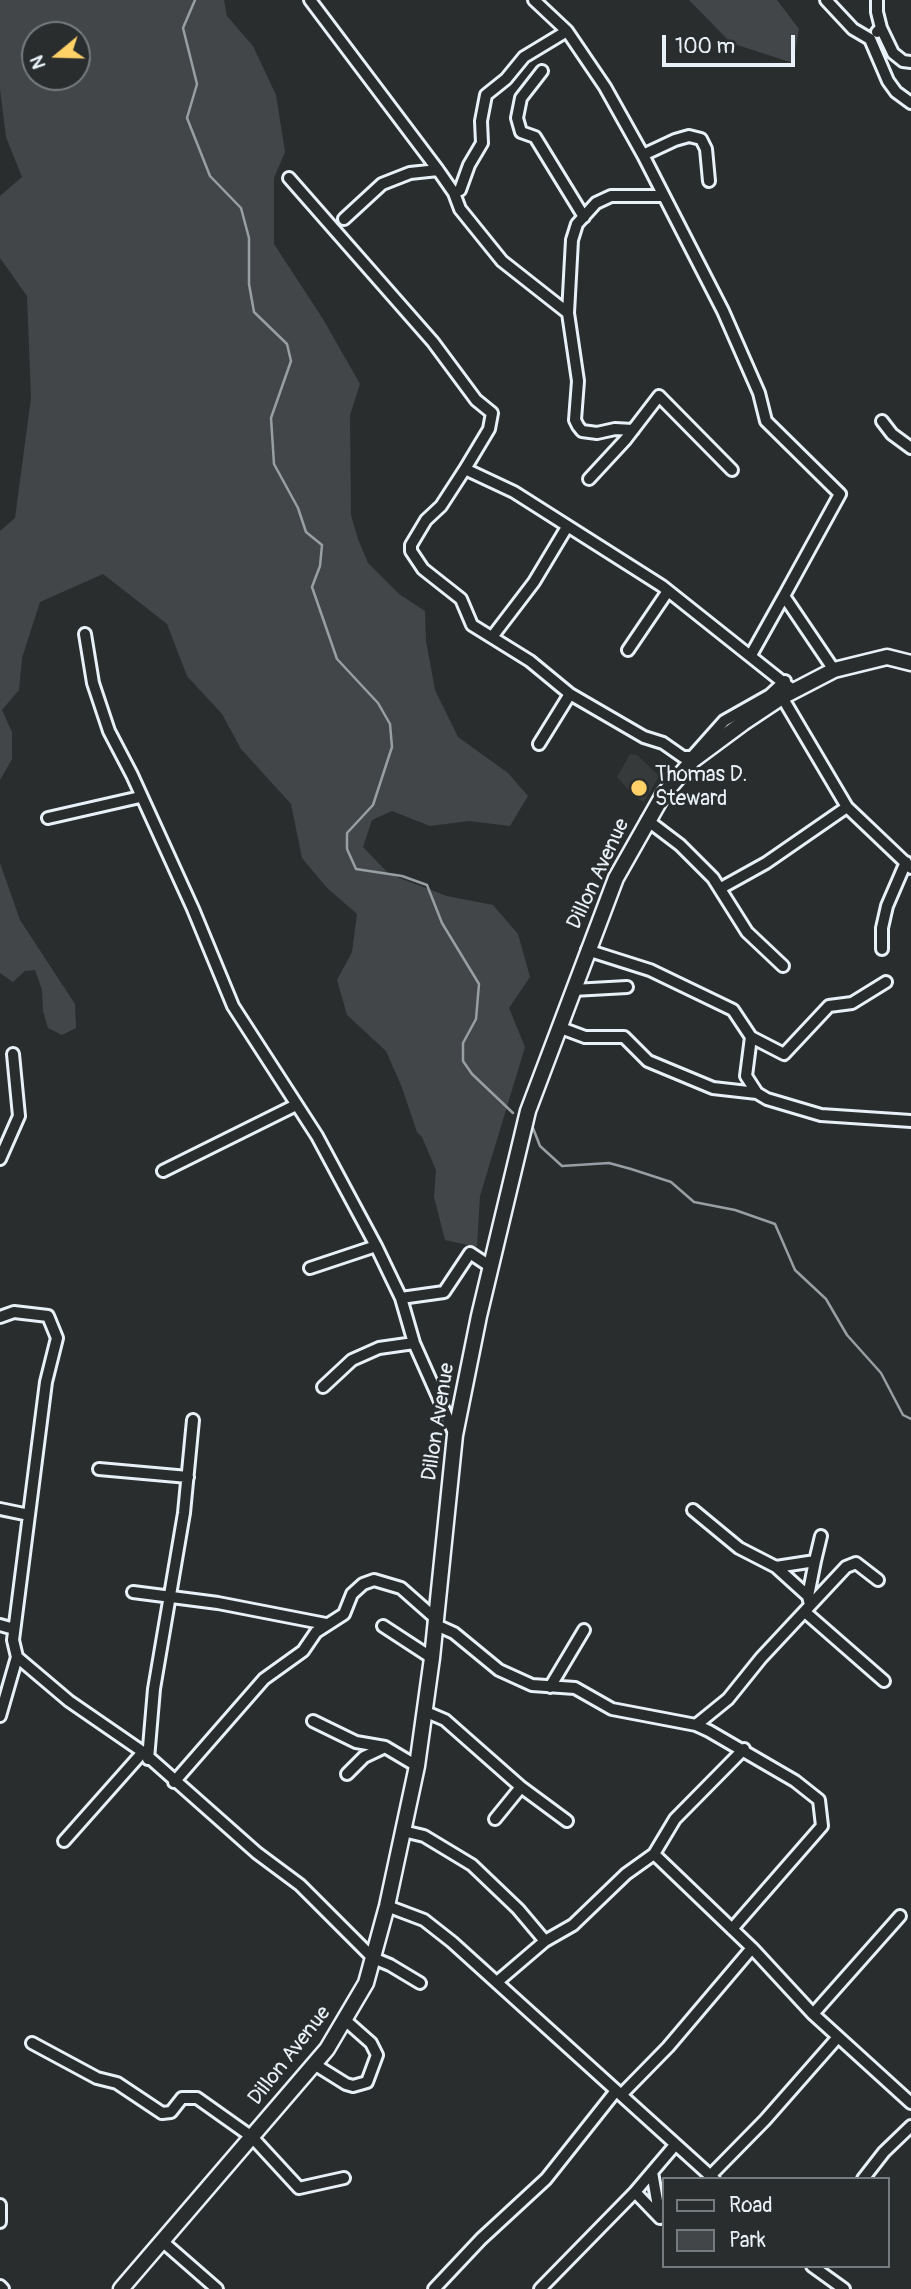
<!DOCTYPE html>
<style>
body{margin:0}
#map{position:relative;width:911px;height:2289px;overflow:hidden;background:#2a2d2e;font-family:Pangolin,sans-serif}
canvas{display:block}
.legend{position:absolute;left:662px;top:2177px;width:228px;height:91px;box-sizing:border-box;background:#2a2d2e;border:2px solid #767b7f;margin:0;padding:9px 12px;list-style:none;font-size:21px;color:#e8f1f8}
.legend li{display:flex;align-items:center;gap:14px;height:35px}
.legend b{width:35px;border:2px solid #767b7f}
.north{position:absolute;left:21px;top:21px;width:70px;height:70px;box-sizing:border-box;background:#2a2d2e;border:2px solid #767b7f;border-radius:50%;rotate:251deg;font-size:19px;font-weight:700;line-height:28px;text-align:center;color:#e8f1f8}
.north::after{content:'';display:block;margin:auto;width:24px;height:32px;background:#ffd166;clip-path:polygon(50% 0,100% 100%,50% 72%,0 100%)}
.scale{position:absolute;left:662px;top:35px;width:133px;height:32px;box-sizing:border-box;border:4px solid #e8f1f8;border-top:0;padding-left:9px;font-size:21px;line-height:24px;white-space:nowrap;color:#e8f1f8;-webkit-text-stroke:5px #2a2d2e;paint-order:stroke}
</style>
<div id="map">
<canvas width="911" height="2289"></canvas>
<ul class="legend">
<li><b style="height:9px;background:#2a2d2e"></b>Road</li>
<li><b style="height:19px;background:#424648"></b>Park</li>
</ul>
<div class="north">N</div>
<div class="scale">100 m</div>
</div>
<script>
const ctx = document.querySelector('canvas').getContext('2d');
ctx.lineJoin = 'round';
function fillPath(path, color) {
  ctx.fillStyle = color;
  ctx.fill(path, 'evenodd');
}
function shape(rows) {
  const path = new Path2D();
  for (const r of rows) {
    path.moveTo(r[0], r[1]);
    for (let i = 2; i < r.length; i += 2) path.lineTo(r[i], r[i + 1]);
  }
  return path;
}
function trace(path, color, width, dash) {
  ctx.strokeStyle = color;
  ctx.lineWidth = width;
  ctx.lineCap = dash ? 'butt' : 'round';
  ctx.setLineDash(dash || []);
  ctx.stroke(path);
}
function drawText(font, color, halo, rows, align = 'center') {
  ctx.font = font + ' Pangolin,sans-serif';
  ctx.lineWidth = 6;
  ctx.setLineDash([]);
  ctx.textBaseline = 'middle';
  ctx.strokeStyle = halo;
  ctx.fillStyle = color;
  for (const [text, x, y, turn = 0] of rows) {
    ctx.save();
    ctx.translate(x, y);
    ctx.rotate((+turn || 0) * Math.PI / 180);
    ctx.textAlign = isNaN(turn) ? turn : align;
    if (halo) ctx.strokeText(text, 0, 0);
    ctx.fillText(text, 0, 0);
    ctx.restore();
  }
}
fillPath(shape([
 [630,754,637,755,659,776,644,802,636,798,617,777]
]), '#363a3b');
fillPath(shape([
 [0,0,224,0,227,16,253,46,276,95,285,152,274,178,274,244,323,319,360,384,350,415,351,515,358,539,368,563,399,594,425,611,426,641,435,690,458,737,508,773,528,796,510,826,469,821,430,826,392,811,372,820,363,847,389,874,447,896,493,905,518,934,530,977,509,1008,525,1047,480,1196,477,1247,445,1240,434,1197,436,1170,422,1137,417,1132,401,1085,386,1051,347,1015,337,980,352,952,357,914,327,888,302,858,291,804,241,749,222,714,187,676,167,624,103,574,40,602,22,658,19,690,2,710,12,732,12,759,0,780,0,531,15,518,31,398,27,296,0,258,0,196,22,177,6,137,0,89],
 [77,35,77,77,35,77,35,35],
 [689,0,777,0,799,29,793,63,731,43],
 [0,863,20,920,75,1004,76,1028,62,1035,48,1028,43,1011,42,990,35,970,25,971,13,982,0,973]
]), '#424648');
trace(shape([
 [195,0,183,28,197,84,187,118,210,176,241,208,249,238,249,284,254,312,287,344,291,361,271,418,274,464,298,508,306,532,322,545,320,566,312,587,337,659,378,703,390,724,392,747,373,805,347,833,347,849,356,869,402,876,427,885,442,923,479,984,476,1019,463,1043,463,1061,472,1074,513,1113],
 [531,1123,540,1146,562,1166,609,1163,631,1169,671,1182,694,1202,735,1210,775,1224,795,1270,826,1299,847,1335,881,1373,903,1415,911,1419]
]), '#989fa3', 2.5);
const street = shape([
 [310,0,438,170,454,193,460,209,502,261,568,313,578,381,575,420,578,426,582,431,597,433,615,429,633,430],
 [534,0,567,31,605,87,643,155,723,311,759,393,766,421,840,494,784,596,834,670],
 [826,0,853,29,870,39,888,81,896,92,911,103],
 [881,28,893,53,903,61,911,62],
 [877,32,881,28,877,12,877,0],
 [542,71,521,98,517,118,521,132,535,137,584,217],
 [643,155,675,140,689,136,701,139,706,149,709,181],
 [289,178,433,342,476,400,492,413,489,429,465,469,514,492,662,586,794,691],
 [454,193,460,190,469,165,482,143,481,121,486,95,506,79,524,57,567,31],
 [344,219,382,184,410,173,438,170],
 [568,313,572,240,577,224,596,203,611,196,662,196],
 [882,421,892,434,911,448],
 [465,469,441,506,426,520,411,545,411,551,423,569,461,599,472,625,530,661,570,694,644,737,663,743,683,757,692,757,724,721,770,695,785,681],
 [589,479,626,439,659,396,732,470],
 [85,634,93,683,109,731,132,775,193,909,233,1006,317,1136,376,1246,401,1298,414,1343,455,1435],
 [492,637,534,582,567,527],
 [628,650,668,591],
 [751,655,784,596],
 [782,697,847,807,911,868],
 [539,744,570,694],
 [48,818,140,797],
 [647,820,680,845,713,878,747,932,783,966],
 [721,888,766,863,847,807],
 [882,949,882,928,887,906,906,862],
 [587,950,650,970,733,1010,751,1037,784,1054,829,1006,852,1003,886,982],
 [573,990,627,987],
 [561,1028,585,1037,624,1037,648,1061,713,1088,757,1093],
 [751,1037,746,1076,757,1093,767,1099,821,1115,911,1121],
 [0,1159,19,1116,13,1054],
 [163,1171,296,1105],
 [310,1268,376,1246],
 [401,1298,444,1292,470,1253,491,1267],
 [0,1317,14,1312,48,1316,57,1338,46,1382,13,1640,17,1657,69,1701,143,1752,257,1853,300,1885,373,1958,390,1965,420,1983],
 [323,1387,352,1360,379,1348,414,1343],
 [99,1469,188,1477],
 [0,1509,29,1515],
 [693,1510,739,1548,776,1567,815,1561,821,1536],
 [776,1567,808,1596,810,1605],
 [133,1592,218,1603,326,1624],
 [808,1596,815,1561],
 [805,1612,884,1681],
 [434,1624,454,1633,499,1670,532,1685,575,1688,612,1709,696,1725,709,1731,795,1781,819,1800,822,1826,732,1929],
 [0,1625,14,1629],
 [383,1626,432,1658],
 [550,1687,584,1630],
 [424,1711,445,1720,521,1787,567,1821],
 [0,1716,17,1657],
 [313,1721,356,1742,385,1747,417,1766],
 [696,1725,728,1699,761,1658,846,1567,856,1563,878,1580],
 [148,1759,154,1689,184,1513,193,1420],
 [347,1774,364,1757,383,1748],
 [174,1782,264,1679,303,1651,316,1632,344,1614,352,1594,363,1584,374,1580,401,1588,435,1618],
 [495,1819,521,1787],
 [403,1831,424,1836,472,1865,518,1909,545,1941],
 [64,1841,143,1752],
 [654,1854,675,1819,744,1749],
 [387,1906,424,1920,452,1942,714,2179],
 [497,1982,545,1941,573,1925,626,1874,654,1854,752,1948,813,2014,911,2103],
 [813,2014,900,1916],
 [32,2043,97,2078,117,2083,162,2113,171,2112,182,2098,197,2098,252,2137,299,2188,344,2178],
 [314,2064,346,2084,353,2086,367,2082,377,2055,371,2043,345,2020],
 [621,2095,668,2047,752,1948],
 [652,2172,660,2218],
 [710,2176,765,2120,838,2037],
 [863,2179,884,2152,911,2126],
 [635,2192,660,2218],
 [0,2205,0,2222],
 [162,2241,217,2289],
 [812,2266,844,2289],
 [0,2286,3,2289],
 [434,2289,481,2239,546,2179,615,2092],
 [540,2289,635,2192,675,2145]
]);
const secondary = shape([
 [121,2289,327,2049,366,1983,387,1906,417,1766,432,1658,455,1435,479,1316,528,1111,616,878,663,795,693,760,743,723,782,697,834,670,887,657,911,663]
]);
trace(street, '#e8f1f8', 16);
trace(secondary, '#e8f1f8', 19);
trace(street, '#2a2d2e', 10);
trace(secondary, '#2a2d2e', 14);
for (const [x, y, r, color] of [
 [639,788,9,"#ffd166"]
]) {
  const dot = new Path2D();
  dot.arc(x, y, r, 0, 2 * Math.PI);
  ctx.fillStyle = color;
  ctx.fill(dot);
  trace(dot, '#2a2d2e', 2.5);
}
drawText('21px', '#e8f1f8', '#2a2d2e', [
 ["Thomas D.",655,776],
 ["Steward",655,800]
], 'left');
drawText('21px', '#e8f1f8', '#2a2d2e', [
 ["Dillon Avenue",599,874,-65],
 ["Dillon Avenue",439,1422,-81],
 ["Dillon Avenue",290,2056,-52]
]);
</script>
